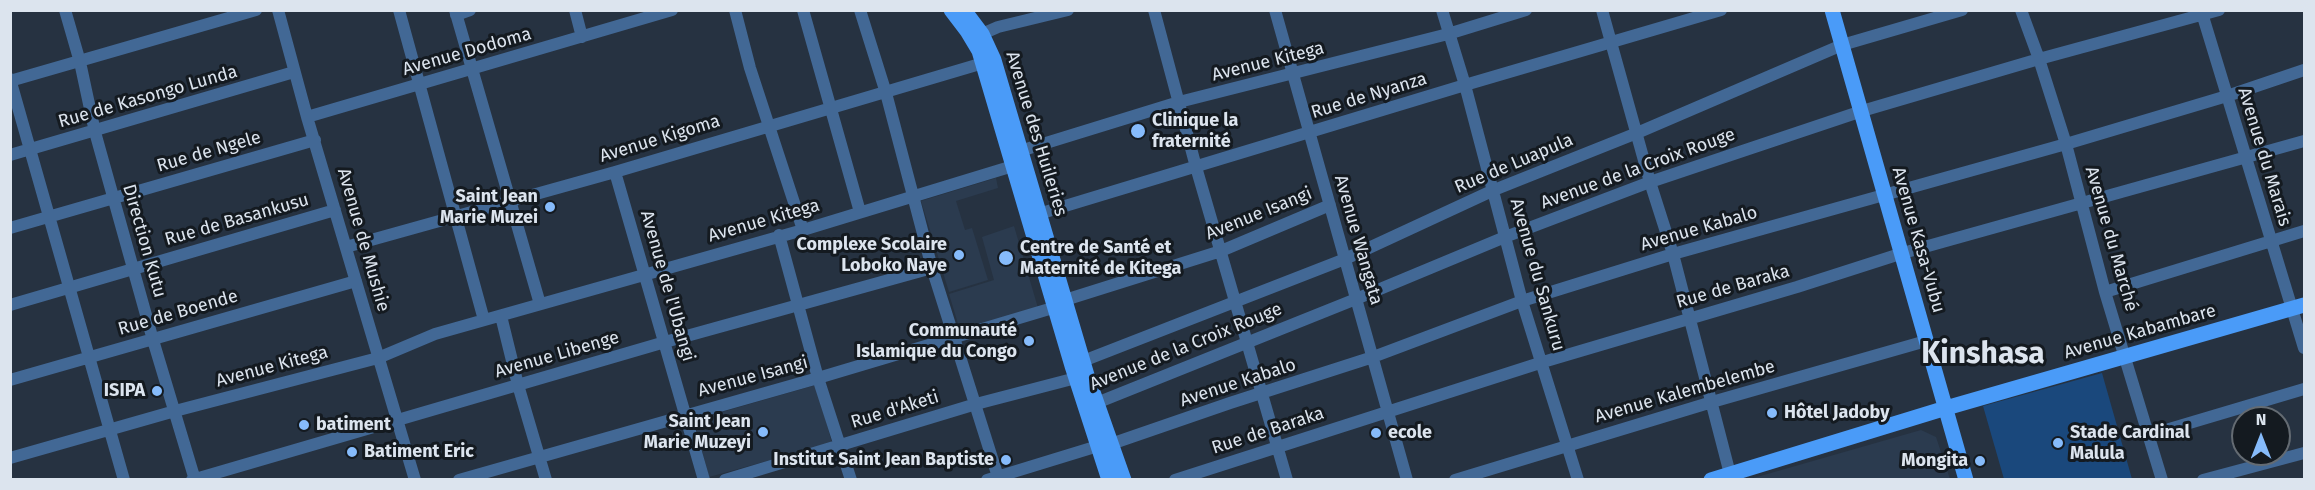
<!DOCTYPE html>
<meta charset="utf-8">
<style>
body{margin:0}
#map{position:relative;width:2315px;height:490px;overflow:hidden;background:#263241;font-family:"Fira Sans",sans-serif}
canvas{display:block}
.frame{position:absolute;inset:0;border:12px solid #dce4ee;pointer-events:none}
.north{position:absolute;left:2231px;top:406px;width:60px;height:60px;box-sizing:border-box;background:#141a20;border:2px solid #646b72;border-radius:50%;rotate:0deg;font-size:16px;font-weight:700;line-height:24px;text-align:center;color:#dce4ee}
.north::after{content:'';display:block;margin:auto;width:21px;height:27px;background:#86bbfb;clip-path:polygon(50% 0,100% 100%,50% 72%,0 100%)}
</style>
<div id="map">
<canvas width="2315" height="490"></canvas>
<div class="frame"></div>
<div class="north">N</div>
</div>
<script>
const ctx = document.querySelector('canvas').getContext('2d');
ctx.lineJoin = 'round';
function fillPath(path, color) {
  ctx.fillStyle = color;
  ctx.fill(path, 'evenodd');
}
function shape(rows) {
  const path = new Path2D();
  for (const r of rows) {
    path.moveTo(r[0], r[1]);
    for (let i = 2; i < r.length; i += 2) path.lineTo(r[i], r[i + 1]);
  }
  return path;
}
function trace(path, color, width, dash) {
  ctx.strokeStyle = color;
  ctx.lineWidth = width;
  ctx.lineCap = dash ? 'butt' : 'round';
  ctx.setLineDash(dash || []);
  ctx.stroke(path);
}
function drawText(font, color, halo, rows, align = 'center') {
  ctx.font = font + ' "Fira Sans",sans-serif';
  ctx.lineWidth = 6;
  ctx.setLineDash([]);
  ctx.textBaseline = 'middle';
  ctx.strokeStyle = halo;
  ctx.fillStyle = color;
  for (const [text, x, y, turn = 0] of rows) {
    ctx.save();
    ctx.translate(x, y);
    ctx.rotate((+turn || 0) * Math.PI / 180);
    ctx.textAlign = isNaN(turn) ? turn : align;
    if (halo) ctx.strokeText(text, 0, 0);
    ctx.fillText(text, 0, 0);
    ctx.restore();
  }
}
fillPath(shape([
 [996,178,998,188,956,201,965,230,972,228,988,280,949,292,921,201],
 [1014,226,1038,308,960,330,949,294,994,280,982,237],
 [816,385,832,443,709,477,694,420],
 [1921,430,1936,437,1950,479,1750,479]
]), '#2b3b4f');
fillPath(shape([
 [2102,373,2132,479,2004,479,1983,406]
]), '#1a487c');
trace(shape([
 [65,10,80,62,95,132,153,340,195,480],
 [278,10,307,117,415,480],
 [399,10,484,320],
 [455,10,540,304],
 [575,10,582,37],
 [735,10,750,68,803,230],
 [803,10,860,212],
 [860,10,886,93,932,268,999,480],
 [1154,10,1196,167,1287,480],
 [1275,10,1407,480],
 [1442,10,1465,85,1522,301,1578,480],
 [1602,10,1650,182,1673,254,1730,474],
 [2021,10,2039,59,2066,144,2105,292,2162,480],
 [2201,10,2304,348],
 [456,15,470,10],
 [982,34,998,27,1068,10],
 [10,79,124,480],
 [10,81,256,10],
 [307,117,672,10],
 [1020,151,1179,102,1448,34,1526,10],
 [10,155,294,72],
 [615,172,704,480],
 [1032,216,1465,85,1721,10],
 [10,228,315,140],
 [779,235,818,378,851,480],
 [346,247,615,172,990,61],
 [2105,292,2304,231],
 [1065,300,1221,251,1330,205],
 [10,305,335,210],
 [501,316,518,385,546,480],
 [1083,361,1345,259,1494,190,1637,133,1842,45,1962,10],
 [10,380,356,281],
 [1089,406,1356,299,1505,237,1650,182,1862,111,2039,59,2219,10],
 [2149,435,2304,389],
 [1111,444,1230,403,1373,357,1522,301,1673,254,2066,144,2227,96,2304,70],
 [10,458,175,411,378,358,435,334,803,230,1013,166],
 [192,480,665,342,932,268],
 [459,480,818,378,1056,307],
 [725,480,976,404,1076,378],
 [987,480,1098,446],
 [1175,480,1543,362,1797,287,1903,253,2304,141],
 [1455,480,1712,402,1926,341],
 [2203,480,2304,453]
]), '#426895', 12);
trace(shape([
 [951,10,967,31,979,51,1072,366,1109,480],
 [964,10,982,34,994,60,1087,375,1124,480],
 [1832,10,1966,480],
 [1711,480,1946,408,2304,305]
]), '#4a9bf8', 15);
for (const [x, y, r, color] of [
 [1138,131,8,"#86bbfb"],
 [550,207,6,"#86bbfb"],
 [959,255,6,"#86bbfb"],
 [1006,258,8,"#86bbfb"],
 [1029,341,6,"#86bbfb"],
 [157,391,6,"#86bbfb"],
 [1772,413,6,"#86bbfb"],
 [304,425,6,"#86bbfb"],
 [763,432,6,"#86bbfb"],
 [1376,433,6,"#86bbfb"],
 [2058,443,6,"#86bbfb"],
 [352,452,6,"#86bbfb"],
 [1006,460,6,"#86bbfb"],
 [1980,461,6,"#86bbfb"]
]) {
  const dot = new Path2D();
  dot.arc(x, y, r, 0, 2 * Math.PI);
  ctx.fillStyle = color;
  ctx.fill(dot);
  trace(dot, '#141a20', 2);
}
drawText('18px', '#dce4ee', '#141a20', [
 ["Avenue Dodoma",467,52,-16],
 ["Avenue Kitega",1268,62,-14],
 ["Rue de Nyanza",1369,96,-17],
 ["Rue de Kasongo Lunda",148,97,-16],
 ["Avenue des Huileries",1036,134,73],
 ["Avenue Kigoma",660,139,-17],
 ["Rue de Ngele",209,152,-16],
 ["Avenue du Marais",2264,157,73],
 ["Rue de Luapula",1514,164,-23],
 ["Avenue de la Croix Rouge",1638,169,-20],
 ["Avenue Isangi",1259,214,-22],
 ["Rue de Basankusu",237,220,-16],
 ["Avenue Kitega",764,221,-16],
 ["Avenue Kabalo",1699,229,-16],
 ["Avenue du Marché",2111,239,74],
 ["Avenue de Mushie",363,240,74],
 ["Avenue Wangata",1358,240,74],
 ["Avenue Kasa-Vubu",1918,240,74],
 ["Direction Kutu",144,241,74],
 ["Avenue du Sankuru",1537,275,74],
 ["Avenue de l'Ubangi",667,286,74],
 ["Rue de Baraka",1733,287,-16],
 ["Rue de Boende",178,313,-16],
 ["Avenue Kabambare",2140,332,-16],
 ["Avenue de la Croix Rouge",1186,347,-22],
 ["Avenue Libenge",557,355,-16],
 ["Avenue Kitega",272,367,-15],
 ["Avenue Isangi",753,377,-15],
 ["Avenue Kabalo",1238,383,-18],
 ["Avenue Kalembelembe",1685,392,-16],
 ["Rue d'Aketi",895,410,-17],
 ["Rue de Baraka",1268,431,-18]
]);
drawText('bold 18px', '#dce4ee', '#141a20', [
 ["Clinique la",1152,121],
 ["fraternité",1152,142],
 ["Saint Jean",538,197,"right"],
 ["Marie Muzei",538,218,"right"],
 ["Complexe Scolaire",947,245,"right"],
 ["Loboko Naye",947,266,"right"],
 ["Centre de Santé et",1020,248],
 ["Maternité de Kitega",1020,269],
 ["Communauté",1017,331,"right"],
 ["Islamique du Congo",1017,352,"right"],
 ["ISIPA",145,391,"right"],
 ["Hôtel Jadoby",1784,413],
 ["Saint Jean",751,422,"right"],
 ["Marie Muzeyi",751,443,"right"],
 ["batiment",316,425],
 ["ecole",1388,433],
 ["Stade Cardinal",2070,433],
 ["Malula",2070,454],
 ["Batiment Eric",364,452],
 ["Institut Saint Jean Baptiste",994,460,"right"],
 ["Mongita",1968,461,"right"]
], 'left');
drawText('bold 30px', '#dce4ee', '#141a20', [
 ["Kinshasa",1983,355]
]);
</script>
